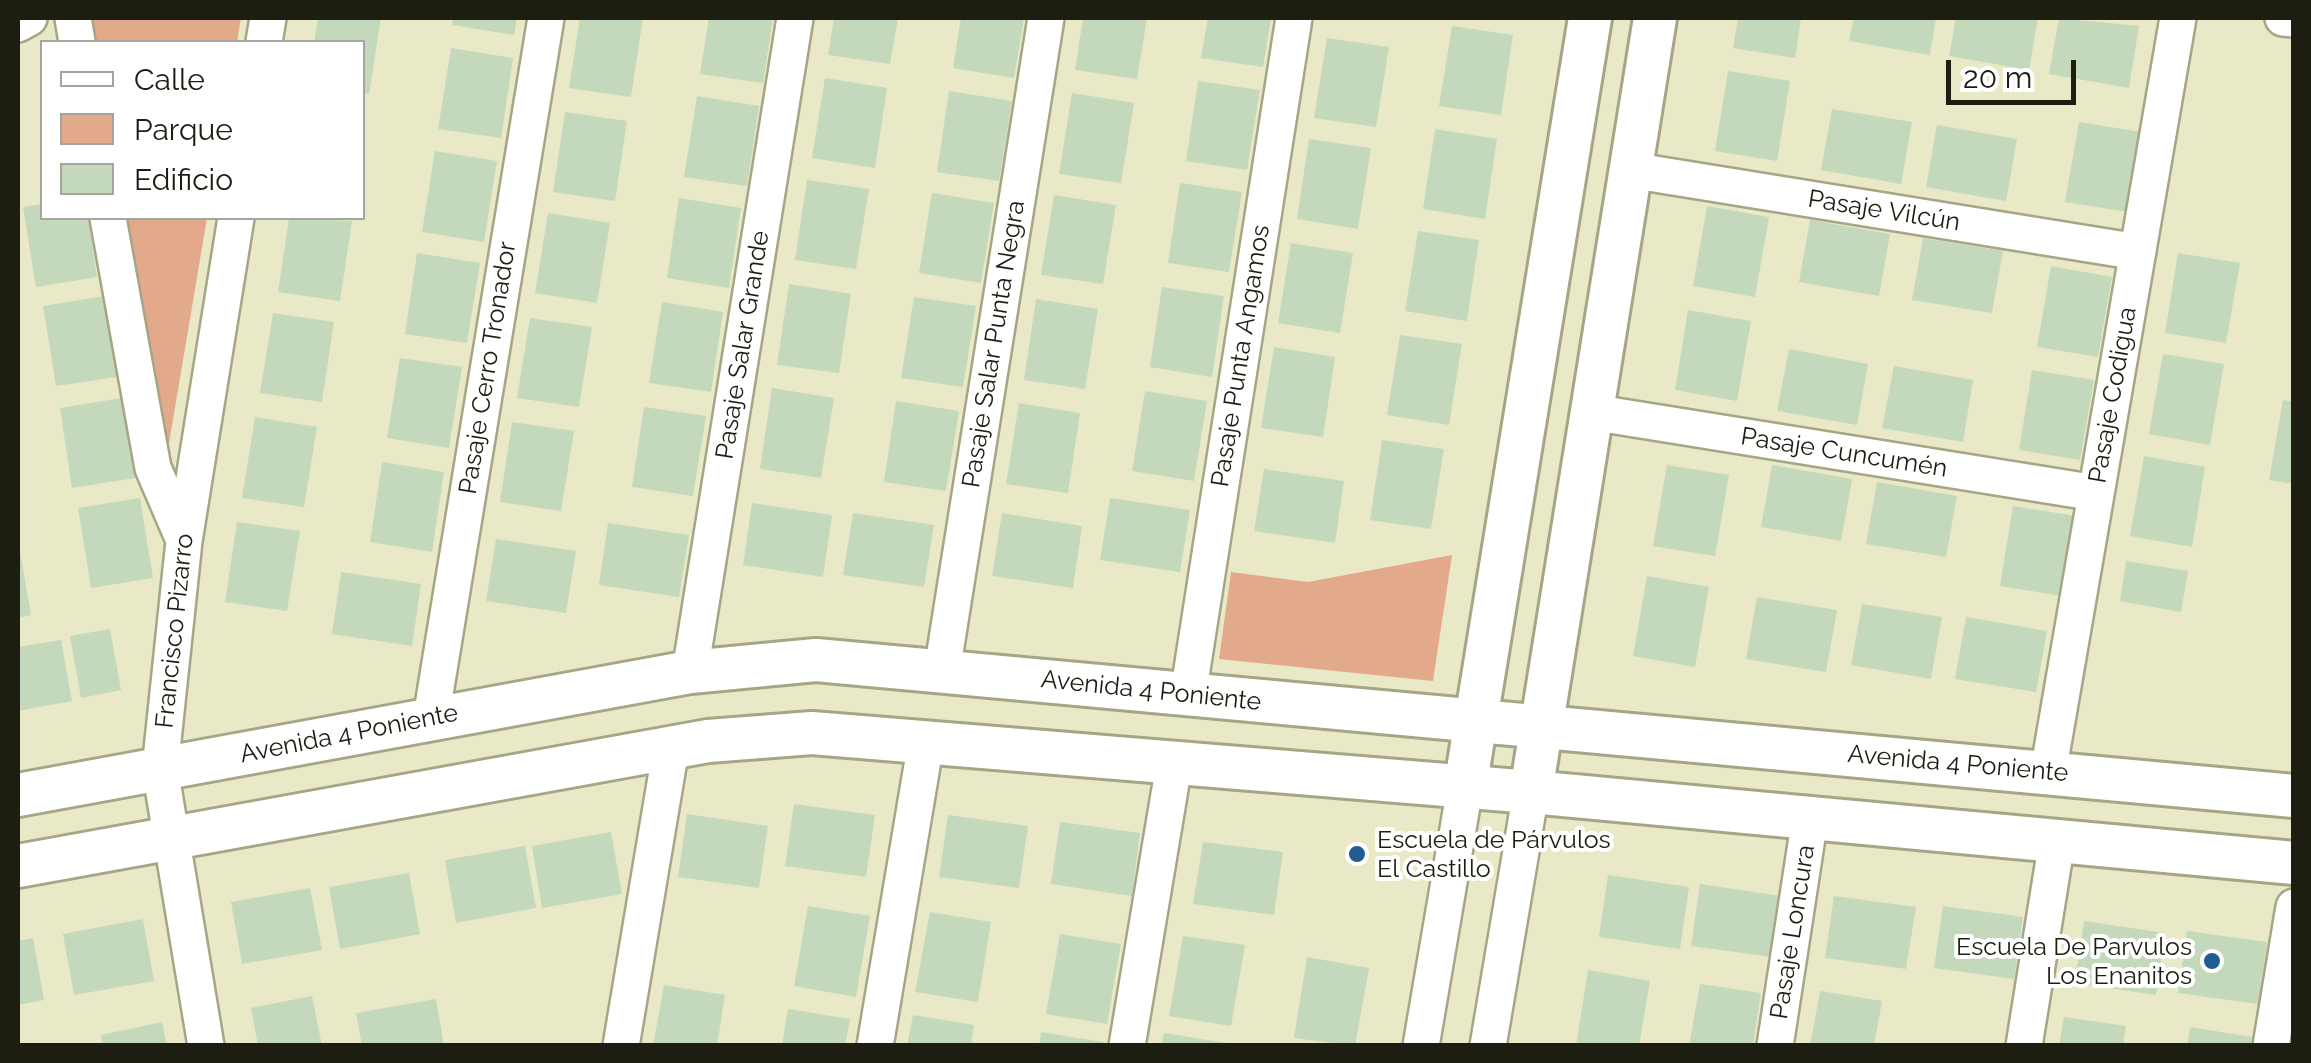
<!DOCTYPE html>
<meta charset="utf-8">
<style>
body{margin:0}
#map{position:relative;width:2311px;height:1063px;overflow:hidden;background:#e9e9c7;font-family:Raleway,sans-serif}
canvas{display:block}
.frame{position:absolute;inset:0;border:20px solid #1d1d11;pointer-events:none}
.legend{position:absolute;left:40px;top:40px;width:325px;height:180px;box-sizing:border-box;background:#fff;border:2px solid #a5a5a0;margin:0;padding:12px 18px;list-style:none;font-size:30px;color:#1d1d11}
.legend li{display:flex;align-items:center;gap:20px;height:50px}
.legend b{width:50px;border:2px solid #a5a5a0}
.scale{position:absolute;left:1946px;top:60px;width:130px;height:45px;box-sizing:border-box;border:5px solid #1d1d11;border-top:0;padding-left:12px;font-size:30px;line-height:35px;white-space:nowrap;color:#1d1d11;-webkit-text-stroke:8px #fff;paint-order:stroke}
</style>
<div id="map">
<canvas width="2311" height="1063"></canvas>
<div class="frame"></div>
<ul class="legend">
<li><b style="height:12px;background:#fff"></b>Calle</li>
<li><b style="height:28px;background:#e3a98b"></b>Parque</li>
<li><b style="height:28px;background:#c4d8bb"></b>Edificio</li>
</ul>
<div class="scale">20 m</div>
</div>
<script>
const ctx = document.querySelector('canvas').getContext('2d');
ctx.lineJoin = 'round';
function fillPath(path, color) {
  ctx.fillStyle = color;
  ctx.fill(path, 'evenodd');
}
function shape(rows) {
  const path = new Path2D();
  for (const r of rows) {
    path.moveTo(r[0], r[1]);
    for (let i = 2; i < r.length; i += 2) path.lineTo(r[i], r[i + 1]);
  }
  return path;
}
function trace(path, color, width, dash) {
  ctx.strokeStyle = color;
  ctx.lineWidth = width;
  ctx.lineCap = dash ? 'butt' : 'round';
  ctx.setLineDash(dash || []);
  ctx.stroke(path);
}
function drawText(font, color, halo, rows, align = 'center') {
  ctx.font = font + ' Raleway,sans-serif';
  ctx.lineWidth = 8;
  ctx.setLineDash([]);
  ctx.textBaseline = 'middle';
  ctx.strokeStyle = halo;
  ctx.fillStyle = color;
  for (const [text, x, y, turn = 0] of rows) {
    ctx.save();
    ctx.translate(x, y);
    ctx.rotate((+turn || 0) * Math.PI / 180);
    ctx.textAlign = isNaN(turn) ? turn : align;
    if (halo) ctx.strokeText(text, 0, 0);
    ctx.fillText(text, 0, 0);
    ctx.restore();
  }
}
fillPath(shape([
 [91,18,241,18,237,42,94,42],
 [124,218,207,218,166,461],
 [1452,555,1433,681,1219,659,1231,572,1308,582]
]), '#e3a98b');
fillPath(shape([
 [318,18,381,18,369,94,362,93,362,42,314,42],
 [453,18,517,18,514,35,452,25],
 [580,18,643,18,631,97,569,88],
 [709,18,773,18,763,83,700,74],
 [834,18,898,18,890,64,828,55],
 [961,18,1024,18,1014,78,953,68],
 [1083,18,1147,18,1137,79,1075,70],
 [1208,18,1271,18,1263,67,1201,58],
 [1738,18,1801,18,1795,58,1733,48],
 [1854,18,1936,18,1930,55,1849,41],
 [1956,18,2038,18,2029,70,1949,56],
 [2059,18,2139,26,2129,88,2049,74],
 [1452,26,1513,35,1501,115,1439,106],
 [1327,38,1389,47,1376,127,1314,118],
 [451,48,513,58,501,138,438,129],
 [1728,71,1790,81,1777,161,1715,151],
 [825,78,887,88,875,168,812,158],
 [1198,81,1260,90,1247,170,1186,161],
 [949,91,1012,101,999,181,937,172],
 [1072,93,1134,103,1121,183,1059,174],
 [697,96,759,106,747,186,684,177],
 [1832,109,1912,122,1901,184,1821,170],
 [565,112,627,121,615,201,553,192],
 [2079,122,2141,132,2128,212,2065,202],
 [1937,125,2017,139,2006,201,1926,187],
 [1435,129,1497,139,1485,219,1423,209],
 [1309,139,1371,148,1358,229,1297,219],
 [435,151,497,161,484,242,422,232],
 [807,180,869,189,856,269,795,260],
 [1180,183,1242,192,1229,272,1168,263],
 [932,193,994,203,981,283,919,273],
 [1054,195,1116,205,1103,284,1041,275],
 [679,198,741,208,729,288,667,278],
 [42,204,42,218,88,218,97,277,36,287,23,207],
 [1707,206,1769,217,1755,297,1693,286],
 [548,213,610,223,597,303,535,293],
 [289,218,352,221,340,301,278,292],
 [1810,220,1890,234,1879,296,1799,282],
 [1418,231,1479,240,1467,321,1405,311],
 [1923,238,2003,251,1992,313,1912,300],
 [1291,243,1353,253,1340,333,1278,323],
 [417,253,480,263,467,343,405,334],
 [2178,253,2240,263,2226,343,2165,333],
 [2051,266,2112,277,2098,357,2037,347],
 [789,284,851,294,839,373,777,365],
 [1162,287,1224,296,1212,377,1150,367],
 [105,296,117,377,56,386,43,306],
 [914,297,976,306,963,387,901,378],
 [1036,299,1098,309,1085,389,1024,380],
 [662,302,723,312,711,392,649,383],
 [1688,310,1751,321,1737,401,1675,390],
 [273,313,334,322,322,402,260,393],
 [530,318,592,327,579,407,517,398],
 [1400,335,1462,344,1449,425,1387,415],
 [1274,347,1335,357,1323,437,1261,428],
 [1789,349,1868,364,1857,425,1777,411],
 [2163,354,2224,364,2210,445,2149,434],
 [400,358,462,367,449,448,387,438],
 [1894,366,1973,380,1963,442,1882,428],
 [2032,370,2094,380,2080,460,2019,450],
 [772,388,834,398,821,478,760,469],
 [1145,391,1207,401,1194,481,1132,471],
 [122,398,135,478,72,488,60,408],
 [2283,400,2294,402,2294,484,2269,480],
 [896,401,959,411,946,491,884,482],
 [1019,403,1080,413,1068,493,1006,484],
 [644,407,706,416,693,496,632,487],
 [255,417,317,427,304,507,242,498],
 [512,422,574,431,561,511,500,502],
 [1382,440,1444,449,1431,529,1370,520],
 [2144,456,2205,467,2192,547,2130,536],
 [382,462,444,472,432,552,370,542],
 [1667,465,1729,475,1715,556,1653,546],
 [1772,465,1852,479,1841,541,1761,527],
 [1264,469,1344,481,1335,543,1254,531],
 [1877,482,1957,496,1946,557,1866,544],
 [140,498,153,578,91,588,78,508],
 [1110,498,1190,510,1180,572,1100,560],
 [752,503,832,515,823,577,743,565],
 [2013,506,2076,516,2062,596,2000,586],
 [853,513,934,525,924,587,843,575],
 [1002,513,1082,526,1073,588,992,576],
 [237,522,300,531,287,611,225,602],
 [608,523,689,535,679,597,599,585],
 [496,539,576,551,566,613,486,601],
 [18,540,31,615,18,618],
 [2126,561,2188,571,2181,612,2120,601],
 [341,572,421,584,412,646,332,634],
 [1647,576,1709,587,1695,667,1633,656],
 [1757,597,1837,610,1826,672,1746,659],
 [1862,604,1942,617,1931,679,1851,665],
 [1966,617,2047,631,2036,692,1955,679],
 [110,629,121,690,81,698,70,636],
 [61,640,72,701,18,711,18,647],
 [794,804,875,815,866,877,785,866],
 [687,814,768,826,759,888,678,877],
 [948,815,1028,826,1019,888,939,877],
 [1060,822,1140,833,1132,896,1051,884],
 [611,832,622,894,542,908,532,846],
 [1203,842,1283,852,1274,915,1193,904],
 [525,846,536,908,456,923,445,860],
 [409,873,420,934,340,949,329,887],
 [1608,875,1689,887,1680,949,1599,937],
 [1700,884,1781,896,1772,957,1691,946],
 [310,888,322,950,242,964,231,902],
 [1834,896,1916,907,1906,969,1825,958],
 [808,906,870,916,856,997,794,986],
 [1943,906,2023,917,2014,979,1934,968],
 [930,912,991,922,978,1002,915,992],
 [143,919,154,981,74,995,63,934],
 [2084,921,2165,933,2156,995,2075,983],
 [2187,931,2267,942,2258,1004,2178,993],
 [1060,934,1121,944,1107,1024,1046,1014],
 [1183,936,1245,945,1231,1026,1169,1016],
 [33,938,44,1000,18,1005,18,941],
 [1307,957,1369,968,1355,1046,1294,1038],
 [1588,970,1650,981,1639,1046,1576,1046],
 [1700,984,1761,993,1753,1046,1689,1046],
 [664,985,725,995,717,1046,653,1046],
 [1820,991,1882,1001,1874,1046,1810,1046],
 [312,996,322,1046,258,1046,251,1008],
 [436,999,444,1046,362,1046,356,1013],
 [788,1009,850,1019,845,1046,782,1046],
 [913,1015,974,1025,971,1046,907,1046],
 [2064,1017,2126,1026,2123,1046,2059,1046],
 [162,1022,167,1046,103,1046,101,1035],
 [2190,1027,2252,1037,2250,1046,2187,1046],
 [1041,1032,1109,1043,1109,1046,1039,1046],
 [1164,1033,1226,1043,1226,1046,1161,1046]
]), '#c4d8bb');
const minor = shape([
 [73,18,77,42],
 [2283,18,2294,19],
 [18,24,29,18],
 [264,42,268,18],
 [1630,170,2138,252],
 [108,218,153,468,184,540],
 [1591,412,2096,493],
 [942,671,1046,18],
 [690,672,795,18],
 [1188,695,1294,18],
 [431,718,546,18],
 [2048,773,2178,18],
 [206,1046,160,769,184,541,236,218],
 [621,1046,671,748],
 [875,1046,926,742],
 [1127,1046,1174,765],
 [1421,1046,1465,788],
 [1488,1046,1531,792],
 [1775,1046,1810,818],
 [2024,1046,2057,841],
 [2271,1046,2294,907]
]);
const tertiary = shape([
 [1465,788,1590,18],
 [1531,792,1655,18],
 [18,795,690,672,816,660,2294,796],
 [18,866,708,741,812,733,1531,792,2294,863]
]);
trace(minor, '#a6a585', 40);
trace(tertiary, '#a6a585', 48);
trace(minor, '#fff', 35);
trace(tertiary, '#fff', 42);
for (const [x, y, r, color] of [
 [1357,854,10,"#235c93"],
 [2212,961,10,"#235c93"]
]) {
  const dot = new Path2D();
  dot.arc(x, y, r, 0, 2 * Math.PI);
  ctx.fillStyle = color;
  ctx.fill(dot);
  trace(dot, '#fff', 4);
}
drawText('25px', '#1d1d11', '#fff', [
 ["Pasaje Vilcún",1884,211,9],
 ["Pasaje Salar Punta Negra",994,344,-81],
 ["Pasaje Salar Grande",743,345,-81],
 ["Pasaje Punta Angamos",1241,356,-81],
 ["Pasaje Cerro Tronador",488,368,-81],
 ["Pasaje Codigua",2113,395,-80],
 ["Pasaje Cuncumén",1844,453,9],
 ["Francisco Pizarro",175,631,-84],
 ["Avenida 4 Poniente",1151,691,6],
 ["Avenida 4 Poniente",349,734,-11],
 ["Avenida 4 Poniente",1958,764,5],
 ["Pasaje Loncura",1793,932,-81]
]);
drawText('25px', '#1d1d11', '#fff', [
 ["Escuela de Párvulos",1377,840],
 ["El Castillo",1377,869],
 ["Escuela De Parvulos",2192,947,"right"],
 ["Los Enanitos",2192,976,"right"]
], 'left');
</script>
